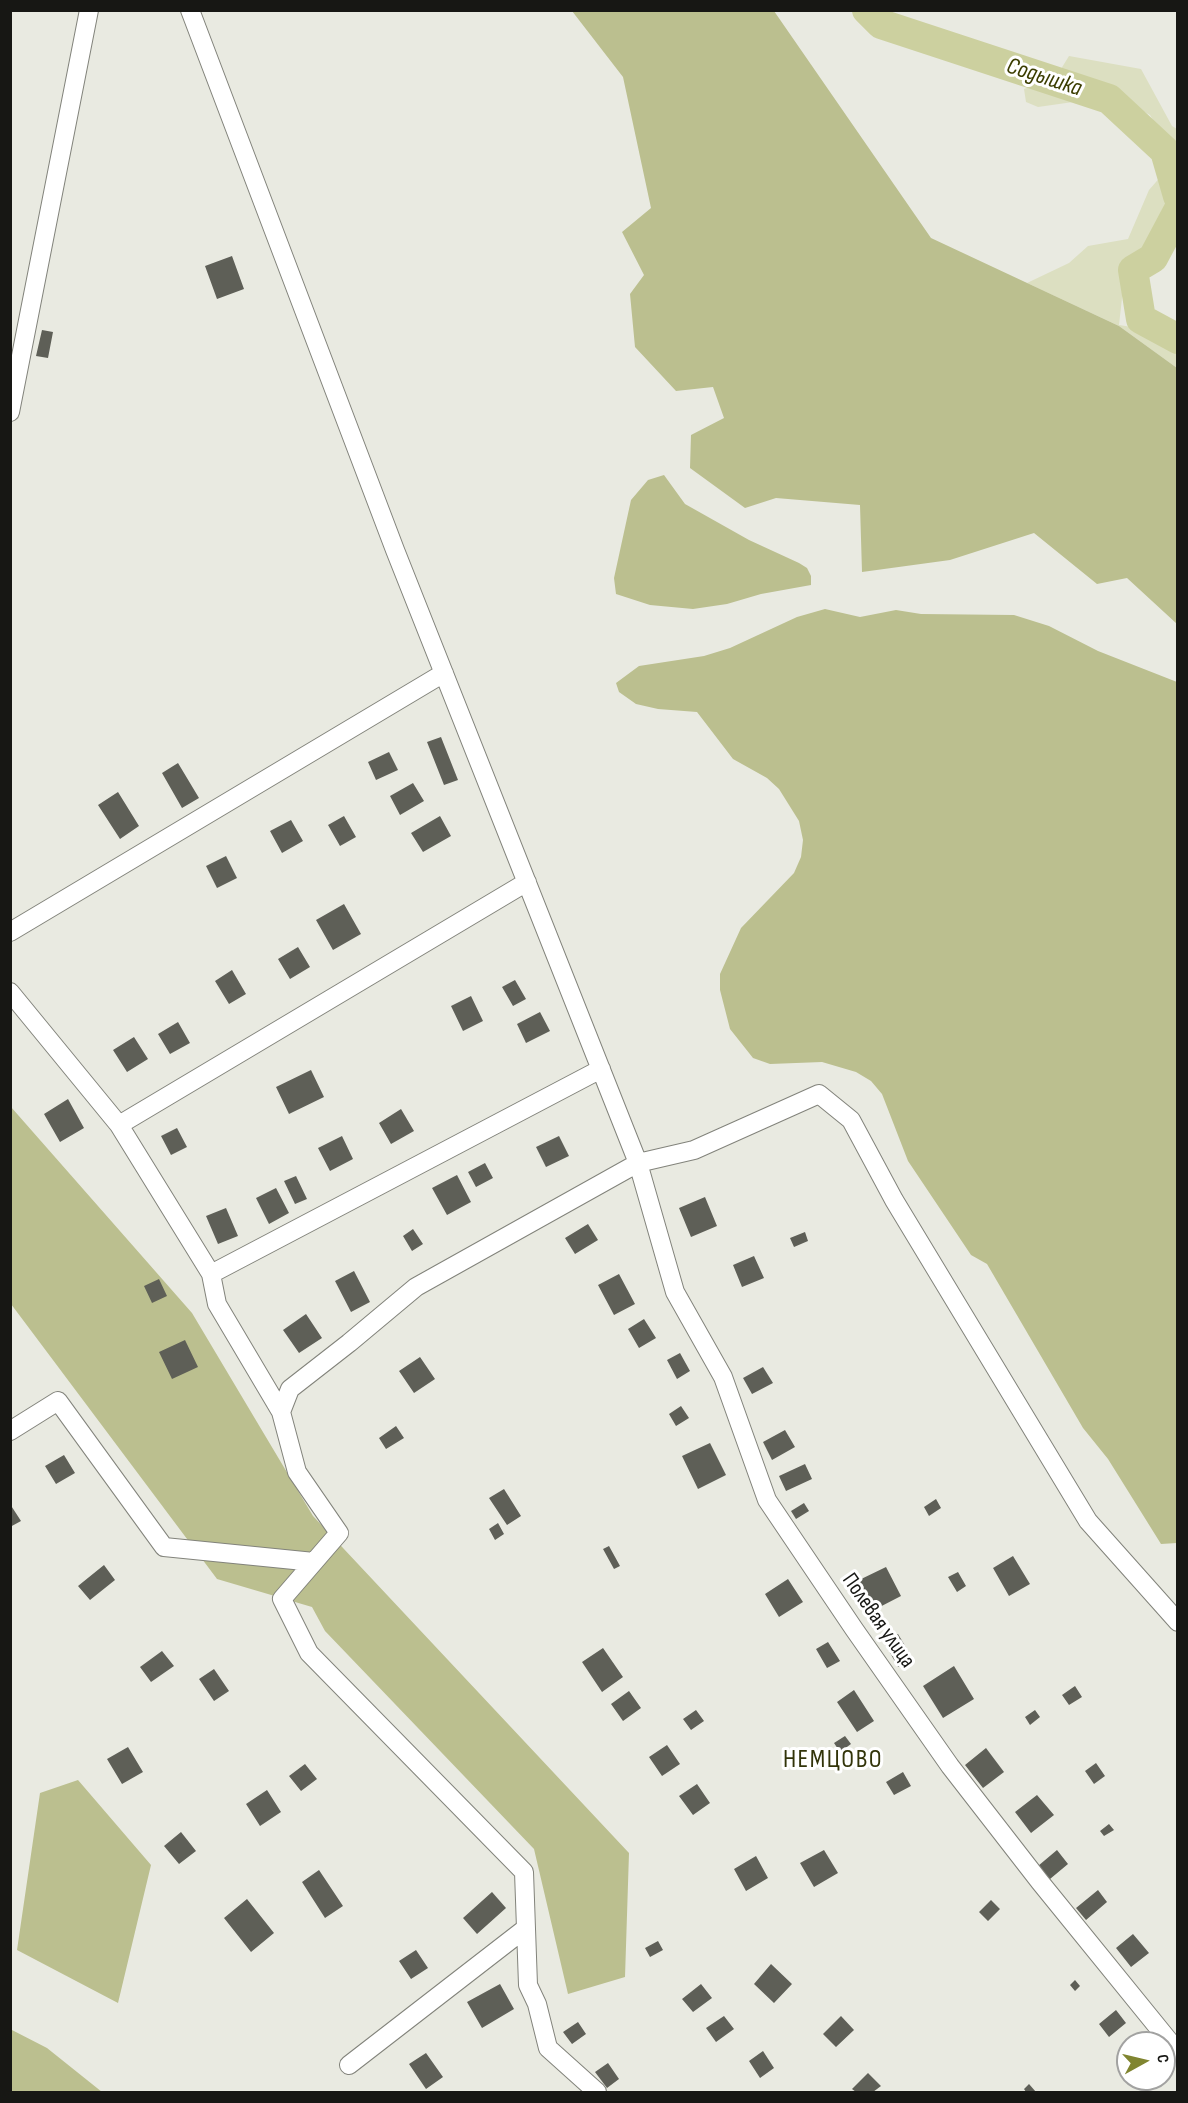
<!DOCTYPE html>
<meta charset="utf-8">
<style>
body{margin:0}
#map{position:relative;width:1188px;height:2103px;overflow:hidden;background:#e9eae1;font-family:"Sofia Sans Condensed",sans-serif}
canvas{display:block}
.frame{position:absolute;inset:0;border:12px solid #171714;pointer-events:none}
.north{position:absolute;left:1116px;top:2031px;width:60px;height:60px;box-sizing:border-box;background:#fff;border:2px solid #a2a2a1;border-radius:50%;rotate:82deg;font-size:16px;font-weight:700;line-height:24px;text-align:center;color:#171714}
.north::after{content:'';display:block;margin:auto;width:21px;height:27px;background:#808530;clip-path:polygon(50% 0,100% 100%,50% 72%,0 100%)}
</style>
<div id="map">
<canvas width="1188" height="2103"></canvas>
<div class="frame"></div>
<div class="north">С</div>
</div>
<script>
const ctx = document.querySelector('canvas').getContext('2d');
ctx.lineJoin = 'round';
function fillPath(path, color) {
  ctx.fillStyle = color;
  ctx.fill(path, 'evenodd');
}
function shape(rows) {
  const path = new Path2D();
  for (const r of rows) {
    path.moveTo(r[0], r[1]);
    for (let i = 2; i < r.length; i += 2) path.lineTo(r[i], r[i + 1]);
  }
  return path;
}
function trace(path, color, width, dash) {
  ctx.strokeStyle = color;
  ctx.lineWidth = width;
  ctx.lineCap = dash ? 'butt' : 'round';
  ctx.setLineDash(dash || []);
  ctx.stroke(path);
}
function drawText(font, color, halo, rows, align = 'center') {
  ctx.font = font + ' "Sofia Sans Condensed",sans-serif';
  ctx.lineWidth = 6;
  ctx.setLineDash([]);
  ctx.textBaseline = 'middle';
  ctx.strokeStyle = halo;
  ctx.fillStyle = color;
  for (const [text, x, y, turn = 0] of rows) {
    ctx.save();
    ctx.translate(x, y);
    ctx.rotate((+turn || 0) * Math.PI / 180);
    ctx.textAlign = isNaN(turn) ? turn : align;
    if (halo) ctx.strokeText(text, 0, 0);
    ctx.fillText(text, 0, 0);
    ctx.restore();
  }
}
fillPath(shape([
 [1069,56,1141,69,1172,126,1177,129,1177,194,1170,204,1151,246,1123,289,1119,325,1177,334,1177,368,1119,326,1027,283,1069,263,1088,246,1128,239,1149,190,1176,159,1150,115,1115,96,1038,107,1026,102,1024,89,1056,77]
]), '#dcdfc1');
fillPath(shape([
 [572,11,774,11,931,238,1119,326,1177,368,1177,624,1127,578,1097,584,1034,533,950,560,862,572,860,505,776,498,745,508,690,468,691,435,724,418,713,387,676,391,635,347,630,294,644,275,622,232,651,208,623,77],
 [664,475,685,504,749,540,799,563,807,568,811,576,811,585,761,594,727,604,693,609,650,605,616,594,614,578,631,500,648,480],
 [825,609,860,617,896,610,921,614,1014,615,1049,626,1098,651,1177,682,1177,1543,1161,1544,1108,1459,1083,1428,987,1264,971,1255,908,1161,882,1094,871,1081,856,1072,822,1062,770,1064,753,1058,730,1029,720,990,720,974,741,928,794,873,801,857,803,840,799,821,779,789,767,778,733,759,697,712,658,709,636,704,619,692,616,683,639,666,704,656,730,648,797,617],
 [11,1107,192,1313,313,1516,629,1853,625,1977,568,1994,534,1849,325,1631,312,1607,217,1579,11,1304],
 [78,1780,151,1865,118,2003,17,1950,40,1793],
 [10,2029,47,2048,102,2092,11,2092]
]), '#bbbf8f');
trace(shape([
 [867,10,881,24,1109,99,1165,151,1178,196],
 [1178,211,1153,258,1133,270,1141,319,1178,339]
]), '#ccd09f', 30);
fillPath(shape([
 [232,256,244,289,217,299,205,266],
 [42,330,53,332,48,358,36,356],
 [441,737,458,780,444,785,427,742],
 [389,752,398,770,376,780,368,762],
 [178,763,199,798,182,808,162,773],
 [413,783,424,801,400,815,390,796],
 [118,792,139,826,120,839,98,805],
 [344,816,356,837,340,846,328,825],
 [440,816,451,836,423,852,411,833],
 [291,820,303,841,282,853,270,831],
 [226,856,237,878,217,888,206,866],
 [344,904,361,934,333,950,316,920],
 [298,947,310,967,290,979,278,959],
 [232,970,246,994,229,1004,215,981],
 [515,980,526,999,513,1006,502,987],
 [471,996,483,1021,463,1031,451,1006],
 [540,1012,550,1031,526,1043,517,1024],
 [178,1022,190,1043,170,1054,158,1034],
 [134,1037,148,1059,127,1072,113,1050],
 [311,1070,324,1097,289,1114,276,1087],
 [68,1099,84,1128,60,1142,44,1114],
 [401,1109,414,1131,391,1144,379,1123],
 [177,1128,187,1147,171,1155,161,1136],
 [342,1136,353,1159,330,1171,318,1148],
 [559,1136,569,1156,546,1167,536,1147],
 [485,1163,493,1178,476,1187,468,1172],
 [457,1175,471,1202,447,1215,432,1188],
 [296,1176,307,1199,295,1204,284,1181],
 [276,1188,289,1213,269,1224,256,1198],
 [705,1197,717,1226,691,1237,679,1208],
 [226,1208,238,1236,218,1244,206,1216],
 [588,1224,598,1240,575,1254,565,1238],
 [413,1229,423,1244,412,1251,403,1236],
 [805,1232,808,1241,794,1247,790,1238],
 [754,1256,764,1278,742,1287,733,1265],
 [354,1271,370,1302,351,1312,335,1281],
 [619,1274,635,1304,614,1315,598,1285],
 [159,1279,167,1296,152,1303,144,1286],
 [306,1314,322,1338,299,1353,283,1330],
 [644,1319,656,1338,639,1348,628,1329],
 [185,1340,198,1367,172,1379,159,1352],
 [680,1353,690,1371,677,1379,667,1360],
 [420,1357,435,1379,414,1393,399,1371],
 [763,1367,773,1383,752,1394,743,1378],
 [681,1406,689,1418,676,1426,669,1414],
 [396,1426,404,1438,386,1449,379,1438],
 [785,1430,795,1447,772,1460,763,1442],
 [710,1443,726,1475,698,1489,682,1456],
 [64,1455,75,1473,56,1484,45,1466],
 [805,1464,812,1479,786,1491,779,1476],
 [504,1489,521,1516,507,1525,489,1498],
 [936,1499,941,1508,929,1516,924,1507],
 [804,1503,809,1511,796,1519,791,1511],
 [10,1504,21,1521,10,1527],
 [498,1523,504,1534,495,1540,489,1529],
 [609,1546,620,1566,614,1569,603,1549],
 [1013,1556,1030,1584,1009,1596,993,1568],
 [104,1565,115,1580,90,1600,78,1586],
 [886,1567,901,1596,870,1612,855,1582],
 [958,1572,966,1586,957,1592,948,1577],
 [788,1579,803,1602,779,1617,765,1594],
 [898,1634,913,1659,898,1667,884,1642],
 [828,1642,840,1661,827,1668,816,1649],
 [603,1648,623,1677,602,1692,582,1662],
 [162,1651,174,1666,151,1682,140,1667],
 [954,1666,974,1699,943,1718,923,1686],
 [214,1669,229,1691,214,1701,199,1679],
 [1075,1686,1082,1697,1069,1705,1062,1695],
 [854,1690,874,1721,857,1732,837,1702],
 [629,1691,641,1708,623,1721,611,1704],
 [696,1710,704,1721,691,1730,683,1719],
 [1035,1710,1040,1717,1030,1725,1025,1717],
 [845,1736,851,1744,840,1752,834,1743],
 [667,1745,680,1764,662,1776,649,1757],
 [128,1747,143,1772,122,1784,107,1759],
 [986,1748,1004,1772,983,1788,965,1765],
 [1096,1763,1105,1776,1094,1784,1085,1771],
 [305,1764,317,1779,301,1791,289,1776],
 [903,1772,911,1786,894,1795,886,1782],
 [697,1784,710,1803,693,1815,679,1796],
 [267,1790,281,1812,260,1826,246,1804],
 [1037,1795,1054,1815,1031,1833,1015,1812],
 [1109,1824,1114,1830,1104,1836,1100,1831],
 [181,1832,196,1851,179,1864,164,1846],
 [824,1850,838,1873,814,1887,800,1863],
 [1057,1850,1068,1864,1050,1879,1038,1866],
 [756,1856,768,1878,746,1891,734,1869],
 [319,1870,343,1906,325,1918,302,1882],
 [1098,1890,1107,1902,1086,1920,1076,1908],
 [492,1892,506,1908,477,1934,463,1918],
 [247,1899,274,1933,251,1952,224,1918],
 [991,1900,1000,1909,988,1921,979,1912],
 [1133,1934,1149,1953,1131,1967,1116,1948],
 [658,1941,663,1950,650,1957,645,1948],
 [416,1950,428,1968,411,1979,399,1961],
 [771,1964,792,1984,774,2003,754,1984],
 [1075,1980,1080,1986,1075,1991,1070,1985],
 [500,1984,514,2009,482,2028,467,2002],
 [701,1984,712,1998,693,2012,682,1999],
 [1116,2010,1126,2023,1109,2037,1099,2024],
 [724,2016,734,2029,716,2042,706,2028],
 [841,2016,854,2030,836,2047,823,2034],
 [578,2022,586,2034,572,2044,563,2032],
 [763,2051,774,2068,760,2078,749,2061],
 [426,2053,443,2077,426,2089,409,2064],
 [608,2063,619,2079,607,2088,595,2072],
 [868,2073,881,2086,873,2092,856,2092,852,2089],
 [1029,2084,1036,2092,1026,2092,1024,2089]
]), '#5e5f57');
const minor = shape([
 [190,10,395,550,638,1163,675,1292,723,1377,767,1500,854,1629,950,1766,1040,1882,1178,2052],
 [10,412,89,10],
 [10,932,444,673],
 [10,992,119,1125,527,882],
 [119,1125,211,1274,601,1069],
 [211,1274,217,1304,281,1412],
 [10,1431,58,1401,164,1547,314,1562],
 [349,2065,526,1928],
 [597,2092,548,2048,537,2004,528,1985,524,1872,309,1653,282,1599,339,1533,297,1472,281,1412,290,1389,349,1343,416,1287,638,1163,694,1150,819,1094,851,1120,894,1200,1088,1521,1178,1622]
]);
trace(minor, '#82837b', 20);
trace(minor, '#fff', 18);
drawText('22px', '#171714', '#fff', [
 ["Полевая улица",878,1621,55]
]);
drawText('italic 24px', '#3b3d01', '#fff', [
 ["Содышка",1044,78,18]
]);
ctx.letterSpacing = '1.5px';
drawText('26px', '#32340a', '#fff', [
 ["НЕМЦОВО",833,1760]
]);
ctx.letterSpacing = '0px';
</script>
